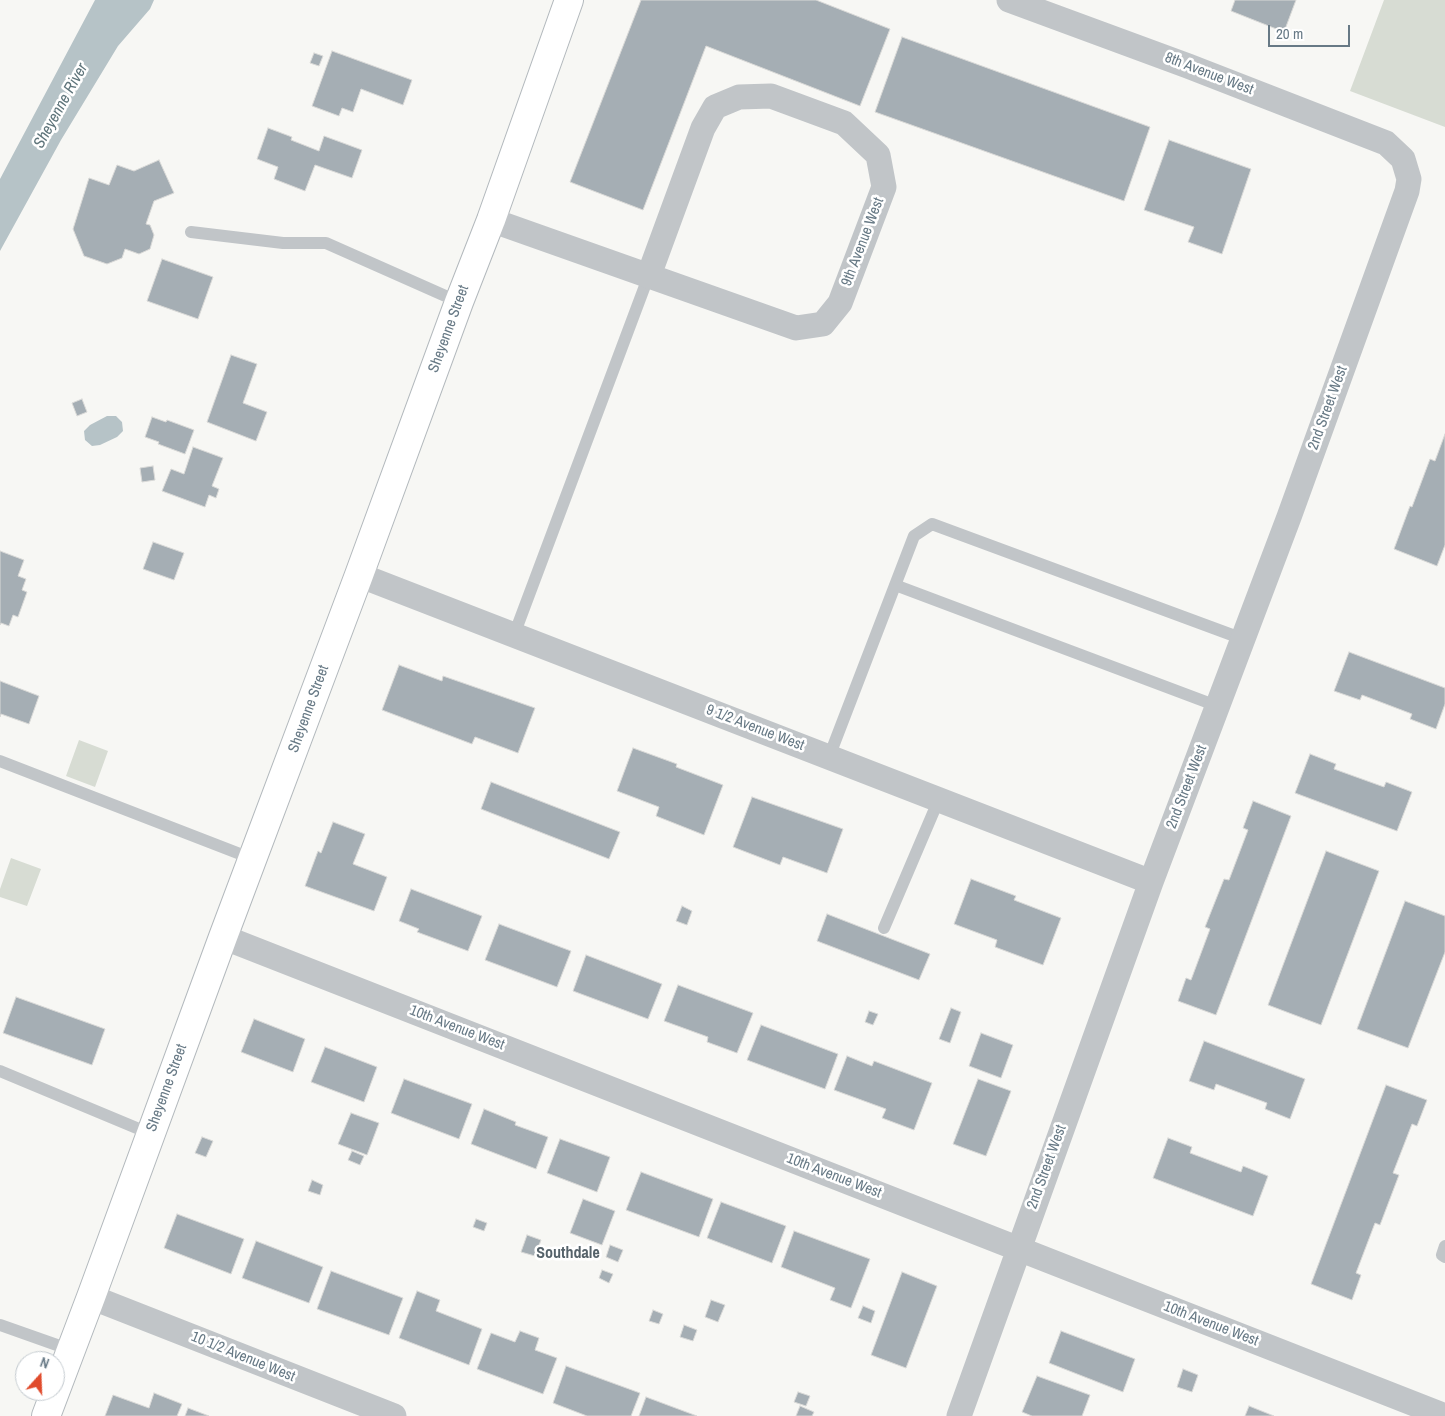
<!DOCTYPE html>
<style>
body{margin:0}
#map{position:relative;width:1445px;height:1416px;overflow:hidden;background:#f7f7f4;font-family:"Archivo Narrow",sans-serif}
canvas{display:block}
.north{position:absolute;left:15px;top:1351px;width:50px;height:50px;box-sizing:border-box;background:#fff;border:1px solid #c2c9ce;border-radius:50%;rotate:20deg;font-size:14px;font-weight:700;line-height:20px;text-align:center;color:#677985}
.north::after{content:'';display:block;margin:auto;width:18px;height:22px;background:#e04b2c;clip-path:polygon(50% 0,100% 100%,50% 72%,0 100%)}
.scale{position:absolute;left:1268px;top:25px;width:82px;height:22px;box-sizing:border-box;border:2px solid #677985;border-top:0;padding-left:6px;font-size:15px;line-height:18px;white-space:nowrap;color:#677985;-webkit-text-stroke:4px #fff;paint-order:stroke}
</style>
<div id="map">
<canvas width="1445" height="1416"></canvas>
<div class="north">N</div>
<div class="scale">20 m</div>
</div>
<script>
const ctx = document.querySelector('canvas').getContext('2d');
ctx.lineJoin = 'round';
function fillPath(path, color) {
  ctx.fillStyle = color;
  ctx.fill(path, 'evenodd');
}
function shape(rows) {
  const path = new Path2D();
  for (const r of rows) {
    path.moveTo(r[0], r[1]);
    for (let i = 2; i < r.length; i += 2) path.lineTo(r[i], r[i + 1]);
  }
  return path;
}
function trace(path, color, width, dash) {
  ctx.strokeStyle = color;
  ctx.lineWidth = width;
  ctx.lineCap = dash ? 'butt' : 'round';
  ctx.setLineDash(dash || []);
  ctx.stroke(path);
}
function drawText(font, color, halo, rows, align = 'center') {
  ctx.font = font + ' "Archivo Narrow",sans-serif';
  ctx.lineWidth = 5;
  ctx.setLineDash([]);
  ctx.textBaseline = 'middle';
  ctx.strokeStyle = halo;
  ctx.fillStyle = color;
  for (const [text, x, y, turn = 0] of rows) {
    ctx.save();
    ctx.translate(x, y);
    ctx.rotate((+turn || 0) * Math.PI / 180);
    ctx.textAlign = isNaN(turn) ? turn : align;
    if (halo) ctx.strokeText(text, 0, 0);
    ctx.fillText(text, 0, 0);
    ctx.restore();
  }
}
fillPath(shape([
 [1384,0,1445,0,1445,127,1350,91],
 [79,740,108,751,95,787,66,776],
 [11,858,41,869,27,906,0,897,0,889]
]), '#d7dcd3');
fillPath(shape([
 [95,0,154,0,150,9,118,46,61,140,0,251,0,179],
 [107,416,116,416,122,422,123,431,117,437,100,445,92,446,85,440,84,431,90,425]
]), '#b6c3c7');
const building = shape([
 [641,0,816,0,890,29,860,106,706,46,643,210,570,182,641,0],
 [1235,0,1296,0,1284,32,1231,11,1235,0],
 [902,37,1150,127,1124,201,875,112,902,37],
 [332,51,412,80,403,105,361,89,353,112,342,108,339,116,312,106,332,51],
 [314,53,323,56,319,66,310,63,314,53],
 [268,128,292,137,291,140,319,151,324,136,362,150,352,178,315,165,305,191,274,179,278,167,257,159,268,128],
 [1169,140,1251,169,1222,254,1188,242,1194,227,1144,210,1169,140],
 [159,160,174,193,154,201,146,224,150,225,154,235,150,249,139,254,125,249,122,258,107,264,84,256,73,229,89,178,109,185,117,165,134,171,159,160],
 [162,259,213,277,198,319,147,301,162,259],
 [231,355,257,364,243,403,267,412,256,441,207,422,231,355],
 [82,399,87,412,77,416,72,403,82,399],
 [152,417,166,422,167,420,194,430,185,454,158,444,159,442,145,437,152,417],
 [1445,434,1445,545,1437,566,1394,549,1410,506,1412,507,1430,459,1435,461,1445,434],
 [193,447,223,458,212,486,219,489,216,498,209,495,205,507,162,491,171,469,184,474,193,447],
 [153,466,155,480,142,482,140,468,153,466],
 [153,542,184,553,174,580,143,569,153,542],
 [0,551,24,560,18,576,26,579,22,590,27,592,18,617,13,615,9,626,1,623,0,625,0,551],
 [1349,652,1445,688,1445,704,1436,729,1410,719,1412,714,1362,695,1360,700,1334,691,1349,652],
 [399,665,442,681,443,676,535,708,518,753,475,737,472,744,382,710,399,665],
 [0,681,39,696,29,724,1,714,0,717,0,681],
 [633,748,677,764,676,767,723,785,704,835,656,816,659,807,617,791,633,748],
 [1310,754,1336,764,1334,769,1384,787,1386,782,1412,792,1397,831,1295,793,1310,754],
 [491,782,620,832,609,859,481,809,491,782],
 [752,797,843,829,827,873,783,857,780,865,733,847,752,797],
 [1253,801,1291,816,1216,1015,1178,1001,1186,978,1191,980,1210,929,1205,927,1224,879,1229,880,1248,830,1243,828,1253,801],
 [333,822,365,834,353,864,387,877,374,911,305,886,318,851,321,853,333,822],
 [1326,851,1379,871,1321,1025,1268,1005,1326,851],
 [971,879,1016,896,1014,900,1061,918,1043,965,995,947,997,940,954,924,971,879],
 [411,889,482,916,468,951,417,932,419,929,399,921,411,889],
 [1405,901,1445,916,1445,952,1408,1048,1357,1029,1405,901],
 [682,906,692,911,687,925,676,921,682,906],
 [827,914,930,954,919,980,817,941,827,914],
 [499,924,571,951,557,987,485,960,499,924],
 [586,955,662,984,648,1019,573,991,586,955],
 [678,985,753,1013,737,1053,707,1042,708,1037,664,1021,678,985],
 [16,997,105,1029,92,1065,3,1033,16,997],
 [951,1008,961,1012,950,1043,939,1039,951,1008],
 [869,1011,878,1014,873,1025,865,1022,869,1011],
 [254,1019,305,1039,293,1072,241,1052,254,1019],
 [761,1025,838,1054,825,1089,747,1060,761,1025],
 [981,1033,1013,1045,1001,1078,969,1066,981,1033],
 [1204,1041,1305,1079,1290,1119,1265,1109,1267,1103,1216,1084,1214,1090,1189,1081,1204,1041],
 [325,1047,377,1067,364,1102,311,1082,325,1047],
 [847,1056,872,1066,874,1061,932,1083,914,1130,882,1118,886,1109,834,1090,847,1056],
 [404,1079,472,1104,459,1139,391,1113,404,1079],
 [978,1079,1011,1091,986,1156,953,1144,978,1079],
 [1386,1085,1427,1100,1417,1126,1412,1124,1393,1173,1399,1175,1380,1225,1375,1223,1356,1273,1361,1275,1352,1300,1311,1284,1386,1085],
 [484,1109,516,1122,515,1125,548,1137,536,1169,471,1144,484,1109],
 [351,1113,379,1123,367,1155,338,1144,351,1113],
 [202,1137,213,1141,206,1157,195,1153,202,1137],
 [1168,1138,1192,1147,1190,1153,1241,1172,1243,1166,1268,1176,1253,1216,1153,1178,1168,1138],
 [560,1139,610,1157,597,1192,547,1173,560,1139],
 [352,1151,364,1156,360,1165,348,1160,352,1151],
 [641,1172,713,1199,699,1237,626,1210,641,1172],
 [312,1180,323,1185,320,1195,308,1191,312,1180],
 [583,1199,615,1211,602,1245,570,1233,583,1199],
 [721,1202,786,1226,772,1263,707,1238,721,1202],
 [177,1214,244,1239,231,1274,164,1248,177,1214],
 [476,1219,487,1223,484,1231,473,1227,476,1219],
 [794,1231,870,1259,851,1308,830,1300,835,1288,781,1267,794,1231],
 [527,1235,541,1240,535,1256,521,1252,527,1235],
 [256,1241,323,1267,309,1303,242,1278,256,1241],
 [610,1245,623,1250,618,1262,606,1257,610,1245],
 [602,1270,613,1274,609,1283,599,1278,602,1270],
 [331,1271,403,1298,389,1335,317,1309,331,1271],
 [902,1272,937,1286,906,1368,871,1355,902,1272],
 [417,1291,440,1300,436,1311,482,1329,469,1365,399,1338,417,1291],
 [711,1300,725,1305,718,1322,705,1317,711,1300],
 [863,1306,875,1311,871,1323,858,1318,863,1306],
 [653,1310,663,1314,659,1324,649,1321,653,1310],
 [684,1325,697,1330,693,1341,680,1337,684,1325],
 [520,1331,539,1338,535,1350,557,1358,543,1394,477,1369,491,1333,515,1342,520,1331],
 [1061,1331,1135,1359,1123,1392,1049,1363,1061,1331],
 [566,1366,640,1393,631,1416,587,1416,553,1403,566,1366],
 [1183,1369,1198,1375,1192,1392,1177,1387,1183,1369],
 [1037,1376,1090,1395,1082,1416,1032,1416,1022,1412,1037,1376],
 [798,1392,810,1396,806,1406,794,1402,798,1392],
 [154,1393,182,1404,177,1416,105,1416,113,1395,149,1408,154,1393],
 [646,1397,697,1416,639,1416,646,1397],
 [800,1406,814,1412,812,1416,796,1416,800,1406],
 [1249,1406,1274,1416,1245,1416,1249,1406],
 [188,1408,209,1416,185,1416,188,1408]
]);
fillPath(building, '#a5aeb4');
trace(building, '#d9d9d7', 1);
const secondary = shape([
 [46,1416,91,1297,223,937,359,575,459,302,491,220,569,0]
]);
trace(secondary, '#b3b9bd', 30);
trace(shape([
 [191,232,283,243,326,243,459,302],
 [895,585,1217,706],
 [514,635,649,275],
 [829,757,914,536,932,524,1243,639],
 [0,761,253,859],
 [884,928,939,799],
 [0,1071,151,1134],
 [1445,1246,1442,1255,1445,1257],
 [0,1325,71,1350]
]), '#c1c5c8', 12);
trace(shape([
 [491,220,796,328,823,324,840,303,884,187,878,155,844,123,771,96,739,97,715,107,703,128,649,275],
 [359,575,1151,882],
 [223,937,1445,1416],
 [91,1297,394,1416],
 [959,1416,1151,882,1289,517,1407,191,1409,179,1403,159,1386,143,1188,66,1009,0]
]), '#c1c5c8', 25);
trace(secondary, '#fff', 28);
drawText('15px', '#677985', '#fff', [
 ["8th Avenue West",1209,74,21],
 ["9th Avenue West",863,242,-69],
 ["Sheyenne Street",449,329,-70],
 ["2nd Street West",1328,408,-70],
 ["Sheyenne Street",309,709,-70],
 ["9 1/2 Avenue West",755,728,21],
 ["2nd Street West",1187,787,-69],
 ["10th Avenue West",457,1028,21],
 ["Sheyenne Street",167,1088,-70],
 ["2nd Street West",1047,1167,-70],
 ["10th Avenue West",834,1176,21],
 ["10th Avenue West",1211,1324,21],
 ["10 1/2 Avenue West",243,1357,22]
]);
drawText('italic 16px', '#5e747a', '#fff', [
 ["Sheyenne River",61,106,-61]
]);
drawText('bold 16px', '#55626a', '#fff', [
 ["Southdale",568,1254]
]);
</script>
